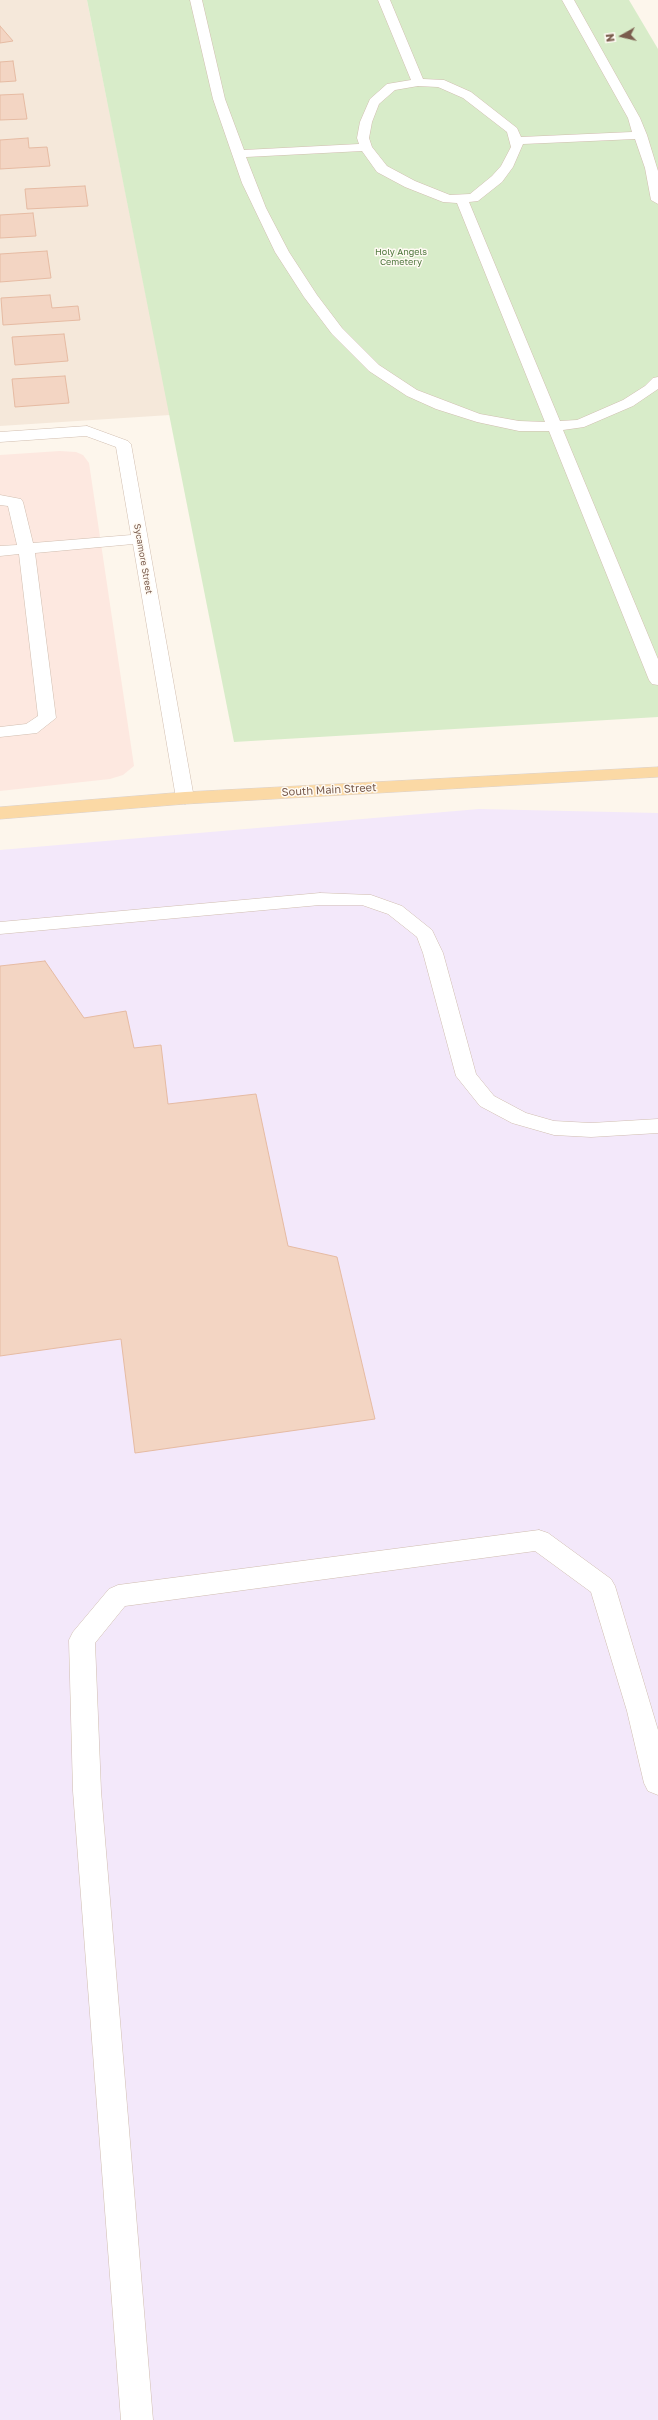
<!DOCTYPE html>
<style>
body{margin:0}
#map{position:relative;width:658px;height:2420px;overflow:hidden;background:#fdf6ec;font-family:"Golos Text",sans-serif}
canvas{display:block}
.north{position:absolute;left:602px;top:16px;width:40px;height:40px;-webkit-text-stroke:3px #fffaf3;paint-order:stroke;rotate:262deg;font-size:11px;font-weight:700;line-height:16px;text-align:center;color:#7a5c4d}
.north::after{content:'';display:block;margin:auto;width:14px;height:18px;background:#7a5c4d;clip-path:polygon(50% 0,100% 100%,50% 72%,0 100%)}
</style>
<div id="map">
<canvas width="658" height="2420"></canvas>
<div class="north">N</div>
</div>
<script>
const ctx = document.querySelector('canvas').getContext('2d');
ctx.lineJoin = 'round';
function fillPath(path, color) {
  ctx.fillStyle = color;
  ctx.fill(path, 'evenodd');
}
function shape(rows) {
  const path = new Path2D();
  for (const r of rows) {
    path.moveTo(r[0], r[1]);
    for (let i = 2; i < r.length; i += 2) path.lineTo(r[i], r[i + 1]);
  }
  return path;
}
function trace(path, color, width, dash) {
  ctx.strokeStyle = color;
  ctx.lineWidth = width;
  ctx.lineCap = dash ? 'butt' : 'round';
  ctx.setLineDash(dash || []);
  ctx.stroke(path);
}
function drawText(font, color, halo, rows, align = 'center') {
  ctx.font = font + ' "Golos Text",sans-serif';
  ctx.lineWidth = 3;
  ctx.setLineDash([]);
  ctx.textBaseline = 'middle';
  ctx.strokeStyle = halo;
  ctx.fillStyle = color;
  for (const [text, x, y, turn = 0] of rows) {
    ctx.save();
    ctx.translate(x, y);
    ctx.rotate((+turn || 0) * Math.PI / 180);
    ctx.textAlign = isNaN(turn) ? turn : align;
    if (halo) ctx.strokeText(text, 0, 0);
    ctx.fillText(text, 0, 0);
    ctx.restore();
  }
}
fillPath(shape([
 [0,0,87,0,170,415,0,426]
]), '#f5e8da');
fillPath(shape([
 [60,451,76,452,83,455,89,463,134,766,123,775,110,779,0,791,0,455]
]), '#fde8e0');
fillPath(shape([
 [479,809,658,813,658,2420,0,2420,0,850]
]), '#f3e8fa');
fillPath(shape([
 [87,0,629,0,658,49,658,717,234,742]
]), '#d8ecc9');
const building = shape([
 [0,26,13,41,0,43,0,26],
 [13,61,16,81,0,82,0,62,13,61],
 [23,94,27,119,0,120,0,95,23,94],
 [28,138,29,148,47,147,50,166,0,169,0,140,28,138],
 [85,186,88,206,27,209,25,189,85,186],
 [33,213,36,236,0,238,0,215,33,213],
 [47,251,51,278,0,282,0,254,47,251],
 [50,295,52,308,78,306,80,320,3,325,1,298,50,295],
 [64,334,68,361,15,365,12,337,64,334],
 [65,376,69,403,15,407,12,379,65,376],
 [45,961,84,1018,126,1011,134,1048,161,1045,168,1104,256,1094,288,1246,337,1257,375,1419,135,1453,121,1339,0,1356,0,966,45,961]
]);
fillPath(building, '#f3d5c3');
trace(building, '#e6bba3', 1);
const minor = shape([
 [190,0,202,0,225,99,244,150,359,144,357,138,360,122,370,99,387,84,411,80,378,0,390,0,423,79,444,80,471,92,517,128,521,137,632,132,628,118,562,0,574,0,640,118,647,135,658,171,658,204,651,200,645,168,635,139,523,144,513,167,502,182,478,201,469,202,560,421,577,420,623,400,645,386,653,378,658,377,658,389,633,406,584,427,563,430,658,659,658,685,652,684,649,680,549,431,519,431,477,422,436,409,407,396,369,371,332,334,304,297,275,252,242,183,213,99,190,0],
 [418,86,438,87,463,98,507,132,511,147,501,166,492,176,470,194,450,195,415,181,387,166,372,147,369,138,372,122,379,104,395,90,418,86],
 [362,151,377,172,405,187,443,202,457,203,545,422,519,421,480,414,417,390,379,365,342,328,317,295,289,252,266,208,246,157,362,151],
 [87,426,128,441,131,444,194,798,191,802,185,804,179,802,176,798,133,544,35,553,56,718,37,733,0,737,0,727,26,724,38,716,19,554,0,556,0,546,17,545,8,506,0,505,0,495,21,499,23,502,33,543,131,535,116,447,86,436,0,442,0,432,87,426],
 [320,893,371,895,402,906,432,930,443,953,476,1074,494,1096,526,1113,554,1121,591,1123,658,1119,658,1133,591,1137,554,1135,512,1123,480,1106,456,1076,423,953,417,937,388,914,362,905,320,905,0,934,0,922,320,893],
 [539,1530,548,1533,611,1579,615,1586,658,1730,658,1795,648,1791,644,1783,627,1711,591,1592,535,1551,125,1606,95,1643,101,1791,153,2420,121,2420,73,1791,69,1640,73,1632,109,1589,118,1585,539,1530]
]);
const major = shape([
 [658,767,658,777,185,804,0,819,0,807,185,792,658,767]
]);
trace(minor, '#d1beb0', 1);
trace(major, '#dad1cd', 1);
fillPath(minor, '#fff');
fillPath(major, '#fbd9a5');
drawText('9px', '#537a41', '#fffaf3', [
 ["Holy Angels",401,252],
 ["Cemetery",401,262]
]);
drawText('9px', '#7a5c4d', '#fffaf3', [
 ["Sycamore Street",143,559,80]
]);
drawText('11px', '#7a5c4d', '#fffaf3', [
 ["South Main Street",329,790,-3]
]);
</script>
